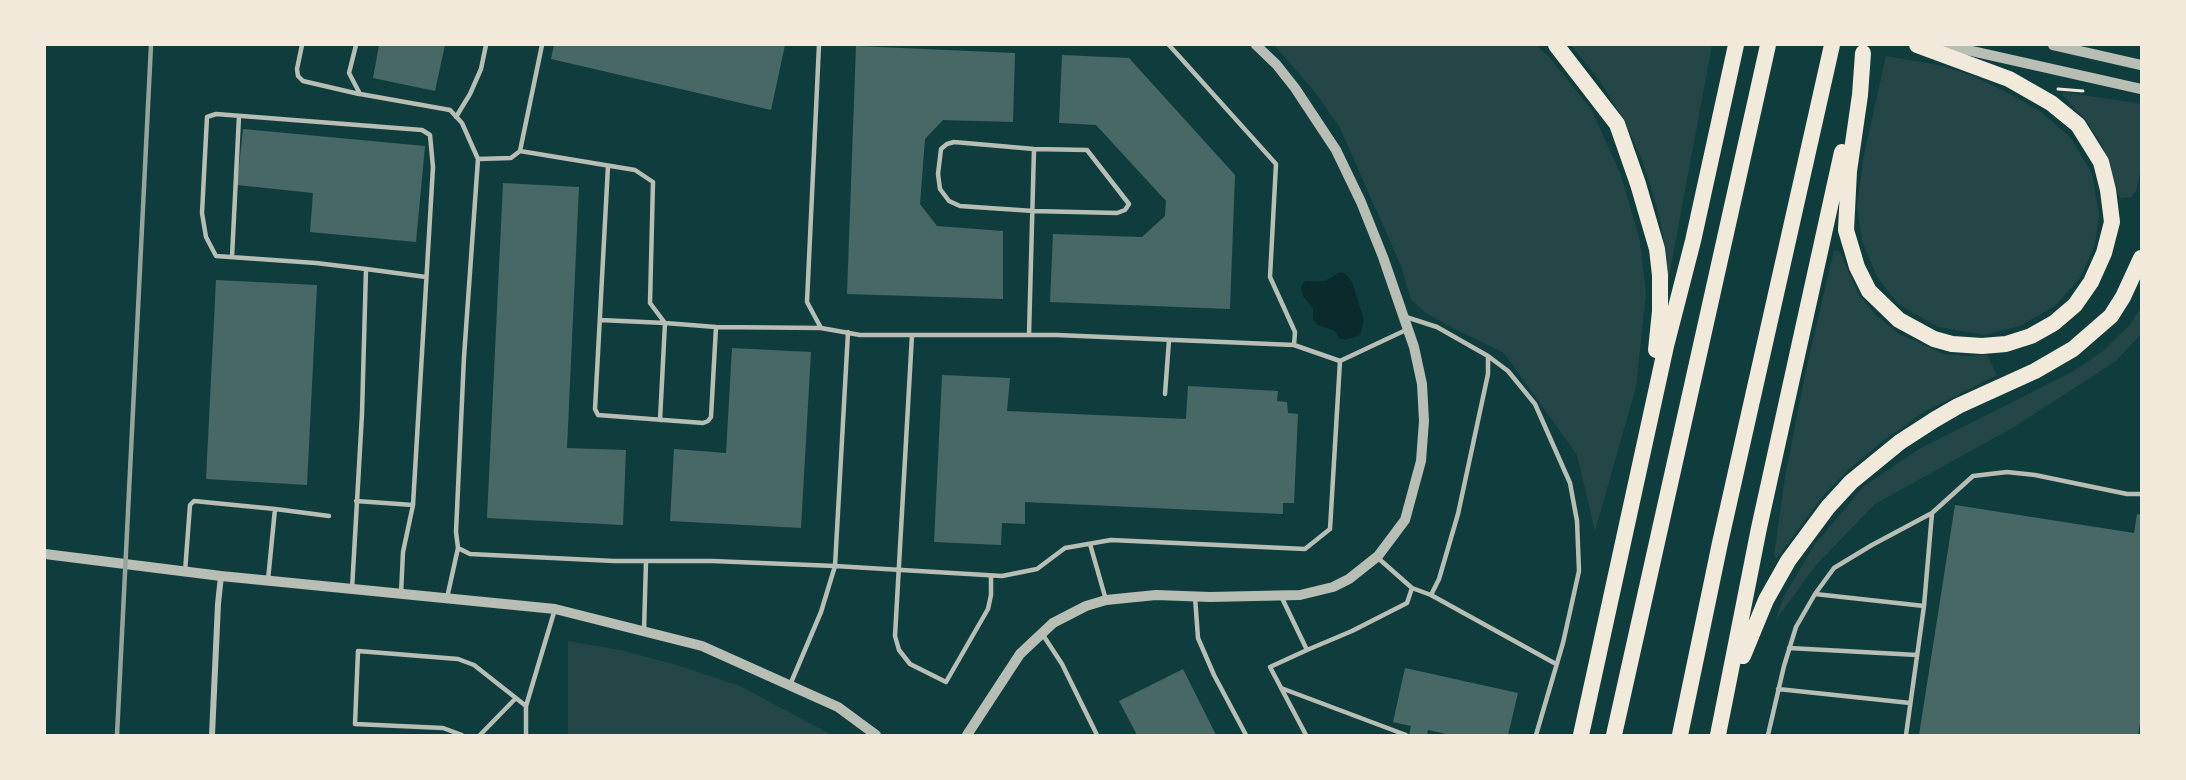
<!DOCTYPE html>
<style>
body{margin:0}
#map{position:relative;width:2186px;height:780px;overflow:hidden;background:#0f3d3e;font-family:"Space Grotesk",sans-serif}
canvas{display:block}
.frame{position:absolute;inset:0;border:46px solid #f1e9da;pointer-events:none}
</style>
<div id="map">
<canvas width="2186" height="780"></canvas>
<div class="frame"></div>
</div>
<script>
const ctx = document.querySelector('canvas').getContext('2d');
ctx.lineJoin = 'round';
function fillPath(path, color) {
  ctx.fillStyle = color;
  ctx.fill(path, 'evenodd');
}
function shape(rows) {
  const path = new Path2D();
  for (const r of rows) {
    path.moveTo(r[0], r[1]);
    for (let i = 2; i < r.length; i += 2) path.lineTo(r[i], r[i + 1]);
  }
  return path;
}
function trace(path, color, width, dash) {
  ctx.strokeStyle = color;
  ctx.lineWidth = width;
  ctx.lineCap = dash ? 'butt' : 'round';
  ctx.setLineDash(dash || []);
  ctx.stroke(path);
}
fillPath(shape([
 [1274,45,1536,45,1549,57,1591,109,1621,175,1640,241,1646,293,1636,387,1595,531,1577,455,1504,353,1451,327,1426,313,1411,300,1401,266,1340,128,1315,92],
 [1571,45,1712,45,1668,282,1666,251,1657,207,1642,160,1625,122,1600,81],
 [1886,56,1938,65,1971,75,2014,96,2041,112,2071,138,2092,174,2099,214,2095,245,2080,278,2055,306,2020,326,1984,335,1938,327,1898,304,1877,277,1862,241,1857,206,1863,159],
 [2063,92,2141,104,2141,168,2136,191,2131,197,2120,198,2102,145,2086,120,2063,96],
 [1834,250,1840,252,1858,294,1876,315,1899,334,1944,354,1969,356,1987,355,1997,375,1924,412,1880,443,1848,470,1823,496,1777,558,1774,556,1785,477,1806,370],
 [2141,308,2141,334,2116,361,2014,427,1875,504,1816,565,1775,621,1784,596,1815,544,1864,486,1919,449,2072,372,2103,351,2129,326],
 [568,641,620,650,677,665,740,686,832,735,568,735]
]), '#244646');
fillPath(shape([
 [1340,272,1346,274,1352,282,1364,320,1360,335,1345,340,1339,338,1335,331,1318,325,1313,319,1313,308,1303,296,1301,287,1305,281,1325,281]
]), '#0a2a2b');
fillPath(shape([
 [379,45,445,45,435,91,373,78],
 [554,45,785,45,771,110,551,59],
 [856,46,1015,53,1013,122,943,120,925,139,920,204,937,226,1003,231,1003,299,847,294],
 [1062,55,1129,58,1235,175,1230,309,1050,302,1053,234,1142,237,1165,216,1166,201,1096,125,1059,123],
 [243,129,425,146,416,242,310,232,313,193,237,185],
 [503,183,579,187,567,448,626,450,623,525,487,518],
 [216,280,317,285,307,485,206,479],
 [732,348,811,352,801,528,670,521,674,449,726,453],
 [942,375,1010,378,1007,411,1186,419,1188,386,1278,391,1277,401,1287,402,1288,413,1298,414,1294,503,1283,503,1283,514,1025,502,1025,524,1002,523,1001,545,934,542],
 [1955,505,2134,533,2137,514,2141,515,2141,717,2138,735,1919,735],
 [1405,668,1518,693,1508,735,1451,735,1428,730,1427,735,1409,735,1411,726,1393,722],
 [1183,669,1216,735,1137,735,1119,701]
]), '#486865');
trace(shape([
 [2058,89,2083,91]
]), '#f1e9da', 3);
trace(shape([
 [302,45,297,69,298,76,303,81,359,94],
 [356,45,349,73,360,94,450,110,462,123,478,159,464,357,456,532,458,548,470,554,614,561,712,561,835,566,1002,576,1037,569,1065,548,1111,540,1305,549,1330,529,1340,361],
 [819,45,807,302,821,328,860,335,1057,335,1294,345,1340,361,1408,329],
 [1169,45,1276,164,1270,277,1295,332,1294,345],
 [456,117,470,94,481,69,486,45],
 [954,142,1034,149,1087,150,1129,204,1125,210,1117,213,1033,211,960,206,949,201,940,189,938,174,941,149,947,144,954,142],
 [520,151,635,170,653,182,650,303,665,323,716,327,821,328],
 [478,159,511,158,520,151,542,45],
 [608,166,595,409,598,415,703,423,708,421,711,417,716,327],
 [232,257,239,116],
 [366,269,426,277],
 [600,320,665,323,660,420],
 [912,335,895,636,899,650,910,664,946,682,988,609,991,595,991,576],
 [1029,335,1034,149],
 [1488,356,1508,371,1535,404,1570,483,1577,521,1579,571,1563,643,1536,735],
 [1165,394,1169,340],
 [356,501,413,505],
 [275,509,329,516],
 [1090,544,1106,600],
 [1378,558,1412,588,1431,595,1439,579,1458,514,1488,374,1488,356,1437,327,1406,317],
 [185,572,190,505,194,501,275,509,268,580],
 [352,589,362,414,366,269,316,263,216,256,206,237,202,213,207,117,216,114,422,130,430,135,433,167,413,505,403,552,401,594],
 [1815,594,1924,606],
 [1431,595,1556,664],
 [1281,596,1307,650,1352,631,1407,603,1412,588],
 [1195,597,1198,638,1214,675,1246,735],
 [447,598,458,548],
 [644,631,646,561],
 [1043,635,1062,664,1097,735],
 [1789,648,1917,655],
 [790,685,821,612,835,566,848,332],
 [1281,688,1406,735],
 [1778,689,1910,703],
 [462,735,443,728,355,724,358,651,458,659,474,665,526,706],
 [480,735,516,698],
 [526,735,526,706,555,609],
 [1306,735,1270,667,1307,650],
 [1768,735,1784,666,1796,627,1815,594,1834,568,1872,545,1932,513,1973,476,2007,472,2035,475,2127,494,2141,494],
 [1906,735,1924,606,1932,513]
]), '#b8beb3', 4.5);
trace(shape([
 [212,735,218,604,221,576]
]), '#b8beb3', 6);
trace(shape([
 [1945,45,2141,89],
 [2053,45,2141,65],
 [45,554,221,576,555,609,702,646,838,707,876,735],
 [967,735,1020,654,1053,623,1086,606,1106,600,1156,595,1210,597,1300,595,1333,587,1349,579,1378,556,1405,520,1421,461,1424,421,1422,384,1414,347,1383,257,1361,202,1336,150,1295,88,1276,64,1256,45]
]), '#b8beb3', 10);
trace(shape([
 [1556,45,1617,124,1638,184,1657,249,1660,275,1660,311,1656,350],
 [1863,53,1860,95,1849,171,1846,230,1857,267,1869,291,1899,320,1934,339,1952,344,1982,346,2006,344,2031,336,2054,323,2075,305,2091,282,2104,253,2112,222,2108,190,2101,162,2078,125,2051,103,2009,79,1917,45],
 [1743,656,1766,600,1788,561,1828,507,1851,482,1900,442,1934,420,1958,406,2035,371,2073,349,2111,316,2123,297,2141,258],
 [1581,735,1666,346,1693,241,1736,45],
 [1614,735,1768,45],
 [1680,735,1720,543,1832,45],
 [1718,735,1759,528,1842,152]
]), '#f1e9da', 16);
trace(shape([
 [117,735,151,45]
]), '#97a49c', 4.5);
</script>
